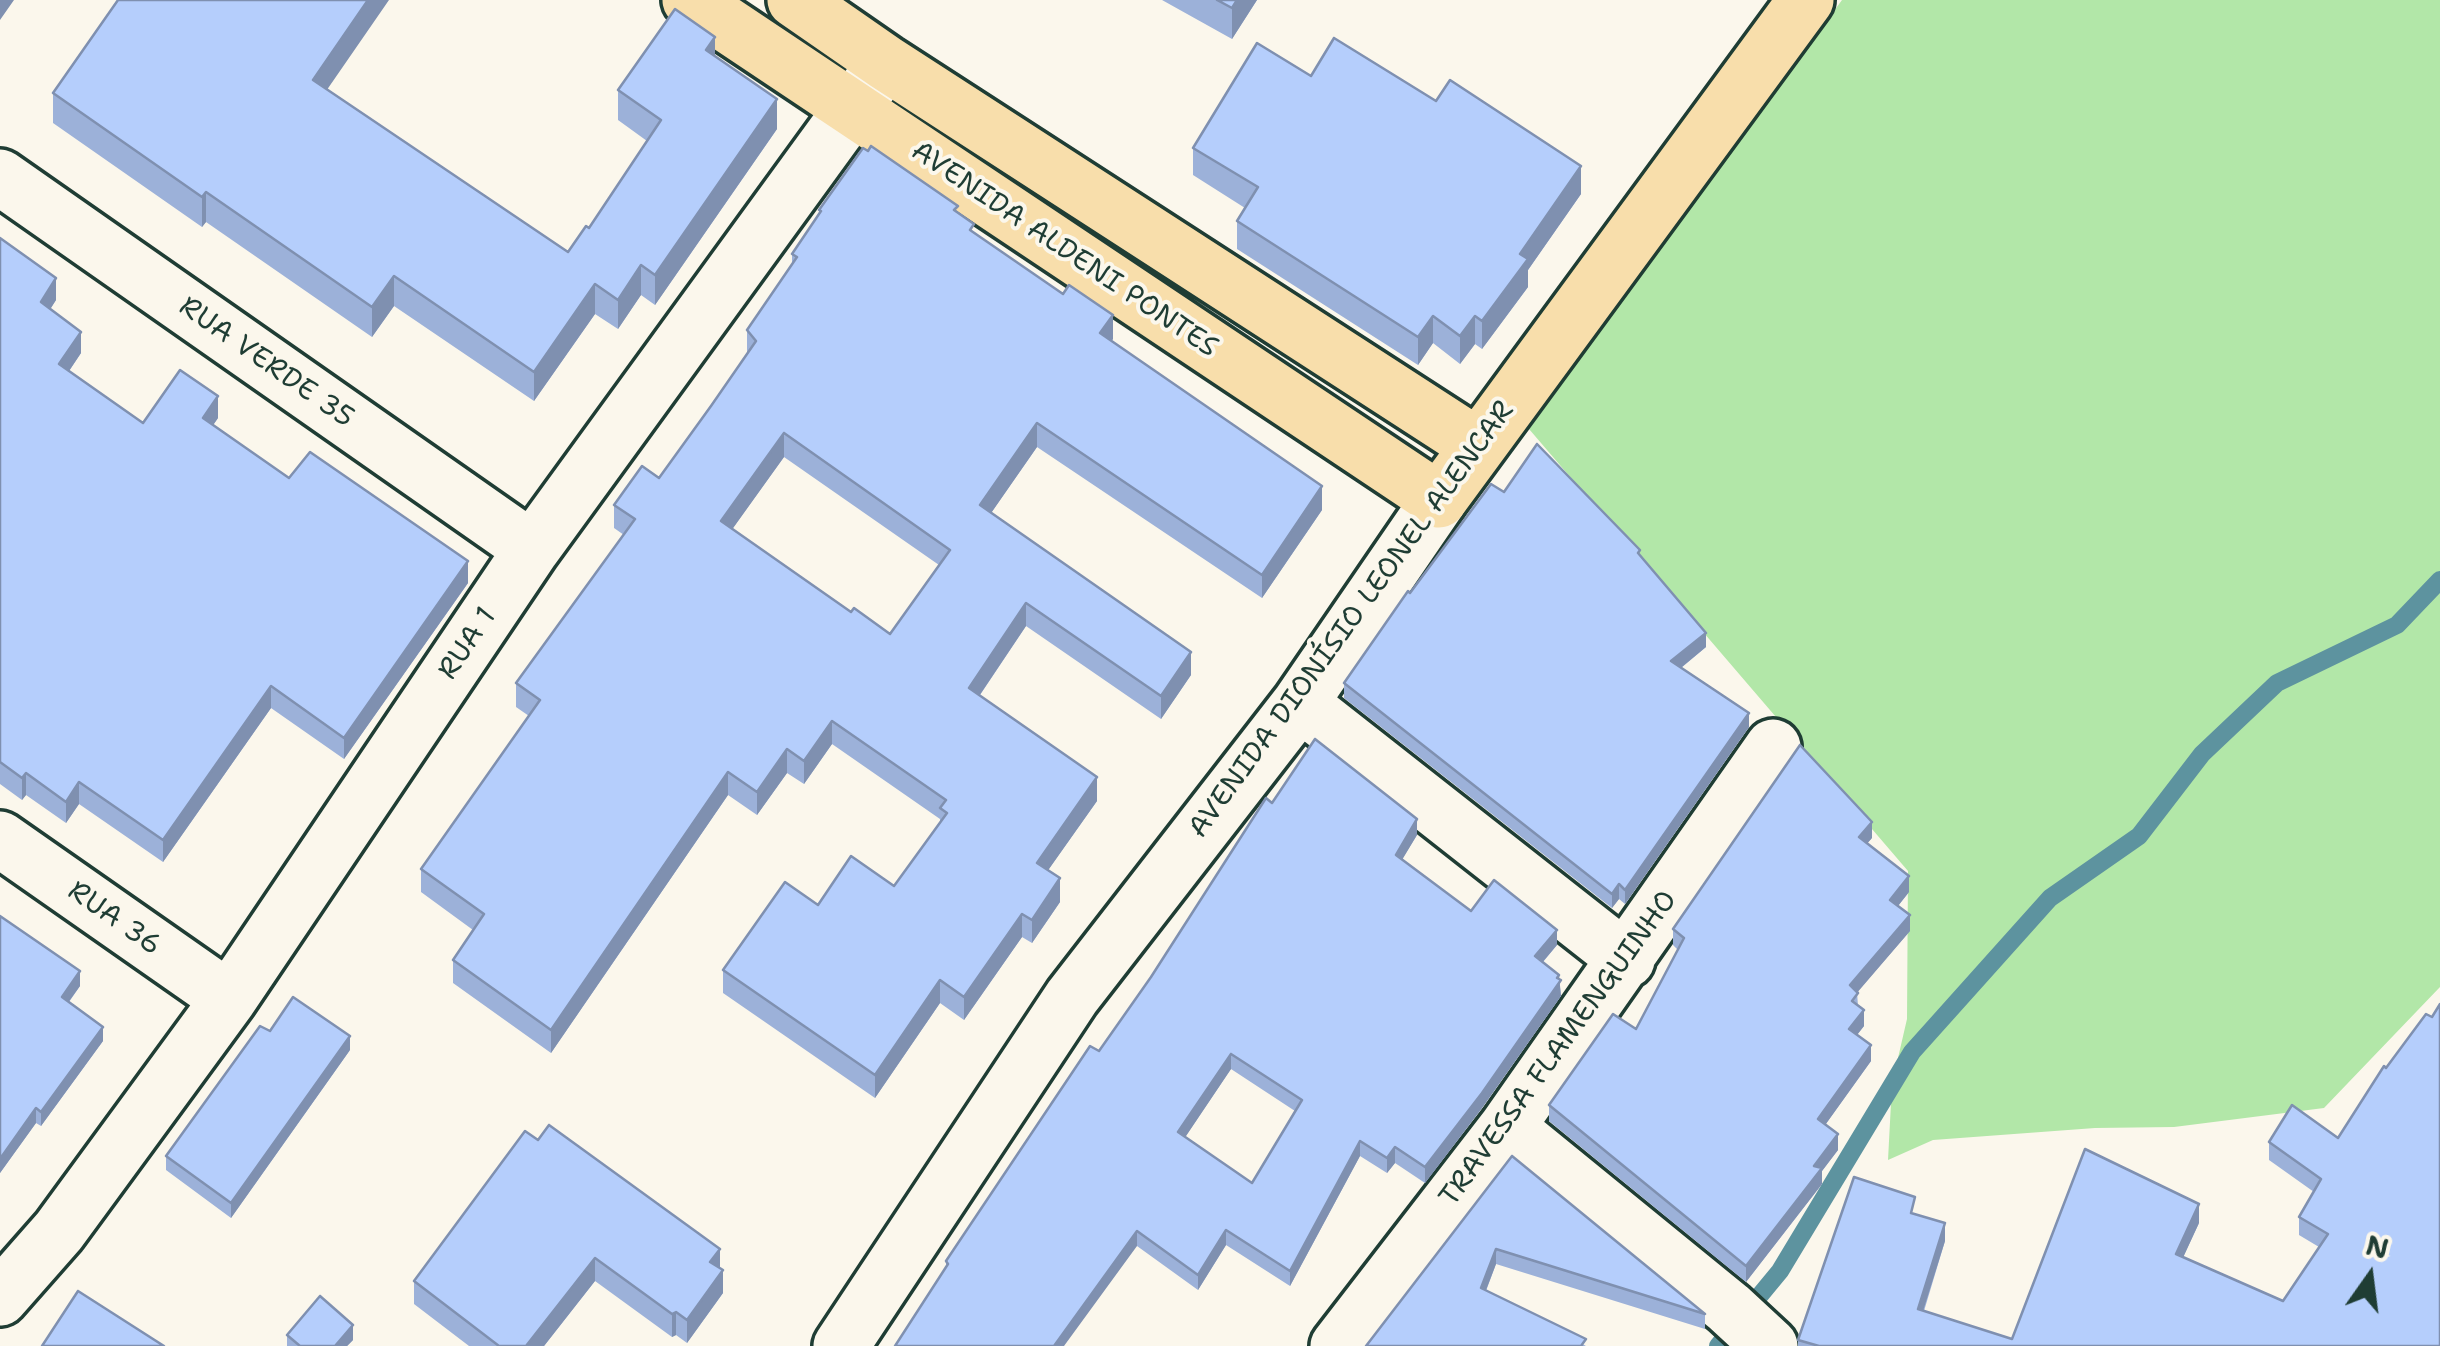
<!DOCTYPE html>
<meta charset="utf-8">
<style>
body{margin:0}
#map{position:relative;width:2440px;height:1346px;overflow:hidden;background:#fbf7ec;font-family:"Shantell Sans",sans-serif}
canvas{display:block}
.north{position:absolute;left:2320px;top:1226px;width:100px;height:100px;-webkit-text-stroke:8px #fbf7ec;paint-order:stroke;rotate:14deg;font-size:28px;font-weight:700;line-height:40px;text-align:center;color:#1f3d34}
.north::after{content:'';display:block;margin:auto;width:35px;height:45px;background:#1f3d34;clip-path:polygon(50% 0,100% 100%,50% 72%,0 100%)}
</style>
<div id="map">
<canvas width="2440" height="1346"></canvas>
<div class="north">N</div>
</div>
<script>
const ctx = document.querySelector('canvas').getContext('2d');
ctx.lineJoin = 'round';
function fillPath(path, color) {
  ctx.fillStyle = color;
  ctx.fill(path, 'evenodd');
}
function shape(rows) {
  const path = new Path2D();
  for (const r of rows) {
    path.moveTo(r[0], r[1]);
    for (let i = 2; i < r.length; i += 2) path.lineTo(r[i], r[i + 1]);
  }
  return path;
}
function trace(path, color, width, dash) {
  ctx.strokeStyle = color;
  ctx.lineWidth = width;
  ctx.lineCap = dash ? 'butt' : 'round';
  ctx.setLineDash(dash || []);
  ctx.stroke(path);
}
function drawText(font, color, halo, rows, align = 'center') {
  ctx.font = font + ' "Shantell Sans",sans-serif';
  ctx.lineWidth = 8;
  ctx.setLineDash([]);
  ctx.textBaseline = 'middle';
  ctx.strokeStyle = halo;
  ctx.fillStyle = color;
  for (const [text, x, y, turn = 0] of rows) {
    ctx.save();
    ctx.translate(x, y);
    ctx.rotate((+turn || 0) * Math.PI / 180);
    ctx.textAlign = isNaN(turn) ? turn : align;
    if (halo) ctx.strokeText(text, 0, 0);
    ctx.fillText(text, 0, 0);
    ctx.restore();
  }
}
fillPath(shape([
 [1842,0,2440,0,2440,987,2324,1108,2174,1127,2095,1128,1933,1140,1888,1160,1892,1084,1907,1019,1908,871,1529,429]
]), '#b2e7a8');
trace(shape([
 [1718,1346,1780,1271,1912,1052,2050,898,2139,836,2202,754,2277,683,2397,625,2440,580]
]), '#5d939f', 18);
const minor = shape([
 [0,177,532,549],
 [1300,703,1627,960],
 [0,839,229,999],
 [1507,1127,1729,1308,1770,1346],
 [0,1298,59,1231,229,999,532,549,881,69],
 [841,1346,1072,997,1300,703,1439,500],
 [1338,1346,1507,1127,1773,747]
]);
const major = shape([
 [690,0,1439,500,1806,0],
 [795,0,886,63,1478,446]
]);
trace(minor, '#1f3d34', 62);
trace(major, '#1f3d34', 62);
trace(minor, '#fbf7ec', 55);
trace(major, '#f8deab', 55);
fillPath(shape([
 [1162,0,1257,0,1232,39],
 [715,56,777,129,655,305,641,295,618,329,595,314,534,401,394,306,372,337,206,222,202,227,53,123,53,93,327,89,568,252,589,228,647,141,618,120,618,90],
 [1311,76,1581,194,1528,270,1528,287,1482,349,1475,344,1460,364,1433,343,1418,365,1237,249,1237,221,1245,208,1193,175,1193,148],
 [819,210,958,213,974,233,1113,339,1111,341,1322,510,1262,598,1037,447,991,513,1191,675,1161,719,1026,626,980,695,1097,801,1048,870,1060,902,1032,943,1022,937,964,1020,940,1003,875,1098,723,993,723,970,818,905,894,886,940,822,940,819,832,744,804,784,787,773,757,815,728,795,551,1053,453,983,453,960,473,930,421,892,421,869,529,716,516,707,516,683,624,535,614,528,614,505,659,478,747,354,747,330,792,265,792,254,819,214],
 [784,457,939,565,890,634,851,612,732,529],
 [0,238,56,300,50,309,81,353,69,371,143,423,218,418,213,425,289,478,468,583,344,759,271,708,163,862,79,804,66,823,26,795,22,800,0,784],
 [1504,492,1640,556,1706,647,1681,668,1749,727,1625,904,1619,899,1612,908,1344,698,1344,683,1410,593],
 [1272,803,1417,835,1402,859,1471,911,1557,945,1543,962,1559,979,1561,996,1482,1108,1425,1183,1395,1163,1387,1173,1360,1156,1290,1286,1226,1245,1198,1290,1137,1246,946,1268,946,1261,1099,1051],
 [1231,1069,1295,1111,1252,1183,1185,1137],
 [1872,838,1867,843,1909,892,1898,906,1910,931,1857,992,1858,1006,1864,1026,1857,1035,1871,1061,1825,1125,1838,1150,1822,1171,1822,1184,1746,1282,1549,1121,1549,1105,1636,1029,1678,950,1673,945,1673,929],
 [0,916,80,986,69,1002,103,1041,41,1126,36,1123,0,1173],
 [2432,1017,2440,1346,1798,1346,1798,1340,1915,1214,1945,1241,1924,1311,2012,1339,2199,1223,2183,1257,2283,1301,2319,1247,2299,1235,2299,1217,2314,1192,2269,1160,2269,1142,2338,1138,2386,1068],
 [350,1050,231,1218,166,1170,166,1156],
 [525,1131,720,1269,723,1293,687,1343,676,1335,672,1337,595,1281,544,1346,469,1346,414,1304,414,1281],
 [1512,1156,1705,1314,1705,1329,1496,1264,1486,1291,1586,1346,1366,1346],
 [287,1335,353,1340,347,1346,287,1346]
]), '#9cb1d9');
fillPath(shape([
 [0,0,14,0,0,20],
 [368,0,389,0,313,110,313,80],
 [1237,0,1257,0,1232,39,1232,8],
 [715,37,715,67,706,50],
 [777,99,777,129,655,305,655,275],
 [1581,166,1581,194,1528,270,1528,287,1482,349,1482,321,1520,254],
 [206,192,206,222,202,227,202,197],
 [641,265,641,295,618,329,618,300],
 [394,276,394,306,372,337,372,307],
 [56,278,56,300,41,324,41,302],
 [595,284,595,314,534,401,534,372],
 [1113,315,1113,339,1100,357,1100,333],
 [1433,316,1433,343,1418,365,1418,337],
 [1475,316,1475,344,1460,364,1460,336],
 [81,332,81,353,59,386,59,364],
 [218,396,218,418,203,440,203,418],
 [1037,423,1037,447,980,529,980,505],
 [784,433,784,457,721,545,721,521],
 [1322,486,1322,510,1262,598,1262,575],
 [468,561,468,583,344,759,344,738],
 [1026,603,1026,626,969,711,969,688],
 [1706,633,1706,647,1671,676,1671,661],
 [1191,652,1191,675,1161,719,1161,696],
 [271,686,271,708,163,862,163,840],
 [1749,713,1749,727,1625,904,1625,890],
 [832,721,832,744,804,784,804,761],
 [787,749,787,773,757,815,757,792],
 [728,772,728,795,551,1053,551,1030],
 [26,773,26,795,22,800,22,778],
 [1097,777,1097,801,1037,886,1037,863],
 [79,782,79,804,66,823,66,802],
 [1417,819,1417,835,1396,870,1396,855],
 [1872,822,1872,838,1859,853,1859,837],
 [1909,876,1909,892,1890,916,1890,900],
 [1060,878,1060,902,1032,943,1032,920],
 [1619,884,1619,899,1612,908,1612,894],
 [1022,914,1022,937,964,1020,964,997],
 [1910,915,1910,931,1850,1001,1850,985],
 [1557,930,1557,945,1535,971,1535,956],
 [80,971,80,986,62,1011,62,997],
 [1559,975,1561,996,1482,1108,1425,1183,1425,1167],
 [940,980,940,1003,875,1098,875,1075],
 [1864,1010,1864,1026,1849,1045,1849,1029],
 [103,1027,103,1041,41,1126,41,1112],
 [350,1036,350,1050,231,1218,231,1203],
 [1871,1045,1871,1061,1818,1135,1818,1119],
 [1231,1054,1231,1069,1178,1148,1178,1132],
 [36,1108,36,1123,0,1173,0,1159],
 [1838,1134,1838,1150,1822,1171,1822,1184,1746,1282,1746,1266,1814,1166],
 [1360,1141,1360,1156,1290,1286,1290,1271],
 [1395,1147,1395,1163,1387,1173,1387,1158],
 [2199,1204,2199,1223,2176,1273,2176,1254],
 [1945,1223,1945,1241,1918,1327,1918,1309],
 [1226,1230,1226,1245,1198,1290,1198,1275],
 [1137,1231,1137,1246,1064,1346,1053,1346],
 [720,1249,720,1272,710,1262],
 [1496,1249,1496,1264,1481,1303,1481,1288],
 [595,1258,595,1281,544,1346,526,1346],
 [723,1270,723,1293,687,1343,687,1320],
 [676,1312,676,1335,672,1337,672,1314],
 [353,1325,353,1340,347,1346,335,1346]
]), '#7f90b0');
const building = shape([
 [118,0,368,0,313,80,568,252,586,226,589,228,661,120,618,90,675,9,715,37,706,50,777,99,655,275,641,265,618,300,595,284,534,372,394,276,372,307,206,192,202,197,53,93,118,0],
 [1217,0,1237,0,1232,8,1217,0],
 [1334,38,1436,101,1450,80,1581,166,1520,254,1528,259,1482,321,1475,316,1460,336,1433,316,1418,337,1237,221,1258,187,1193,148,1257,43,1311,76,1334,38],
 [871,146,958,206,954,210,974,224,970,230,1063,294,1069,285,1113,315,1100,333,1322,486,1262,575,1037,423,980,505,1191,652,1161,696,1026,603,969,688,1097,777,1037,863,1060,878,1032,920,1022,914,964,997,940,980,875,1075,723,970,785,882,818,905,851,856,894,886,947,813,940,808,946,800,832,721,804,761,787,749,757,792,728,772,551,1030,453,960,484,914,421,869,540,700,516,683,635,519,614,505,642,466,659,478,711,406,756,341,747,330,797,257,792,254,821,211,819,210,863,148,868,151,871,146],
 [784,433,950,550,890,634,854,608,851,612,721,521,784,433],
 [0,238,56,278,41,302,81,332,59,364,143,423,180,370,218,396,203,418,289,478,310,452,468,561,344,738,271,686,163,840,79,782,66,802,26,773,22,778,0,762,0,238],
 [1537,444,1640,550,1638,553,1706,633,1671,661,1749,713,1625,890,1619,884,1612,894,1344,683,1408,591,1410,593,1491,484,1504,492,1537,444],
 [1315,739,1417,819,1396,855,1471,911,1494,880,1557,930,1535,956,1559,975,1557,978,1561,980,1482,1093,1425,1167,1395,1147,1387,1158,1360,1141,1290,1271,1226,1230,1198,1275,1137,1231,1054,1346,895,1346,948,1264,946,1261,1090,1046,1099,1051,1151,977,1266,798,1272,803,1315,739],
 [1231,1054,1302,1100,1252,1183,1178,1132,1231,1054],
 [1800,745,1872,822,1859,837,1909,876,1890,900,1910,915,1850,985,1858,993,1852,1001,1864,1010,1849,1029,1871,1045,1818,1119,1838,1134,1814,1166,1822,1168,1746,1266,1549,1105,1613,1014,1636,1029,1684,938,1673,929,1800,745],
 [0,916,80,971,62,997,103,1027,41,1112,36,1108,0,1159,0,916],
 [293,997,350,1036,231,1203,166,1156,260,1026,270,1031,293,997],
 [2440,1004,2440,1346,1819,1346,1798,1340,1854,1177,1915,1197,1911,1213,1945,1223,1918,1309,2012,1339,2085,1149,2199,1204,2176,1254,2283,1301,2328,1234,2299,1217,2321,1179,2269,1142,2292,1105,2338,1138,2384,1066,2386,1068,2426,1014,2432,1017,2440,1004],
 [549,1125,720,1249,710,1262,723,1270,687,1320,676,1312,672,1314,595,1258,526,1346,499,1346,414,1281,525,1131,538,1140,549,1125],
 [1512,1156,1705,1314,1496,1249,1481,1288,1586,1339,1581,1346,1366,1346,1512,1156],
 [78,1291,164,1346,42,1346,78,1291],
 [320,1296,353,1325,335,1346,300,1346,287,1335,320,1296]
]);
fillPath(building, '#b5cefc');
trace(building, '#7f90b0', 2.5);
drawText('28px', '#1f3d34', '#fbf7ec', [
 ["AVENIDA ALDENI PONTES",1064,250,34],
 ["RUA VERDE 35",266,363,35],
 ["AVENIDA DIONÍSIO LEONEL ALENCAR",1352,620,-54],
 ["RUA 1",468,644,-56],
 ["RUA 36",114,919,35],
 ["TRAVESSA FLAMENGUINHO",1559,1049,-54]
]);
</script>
